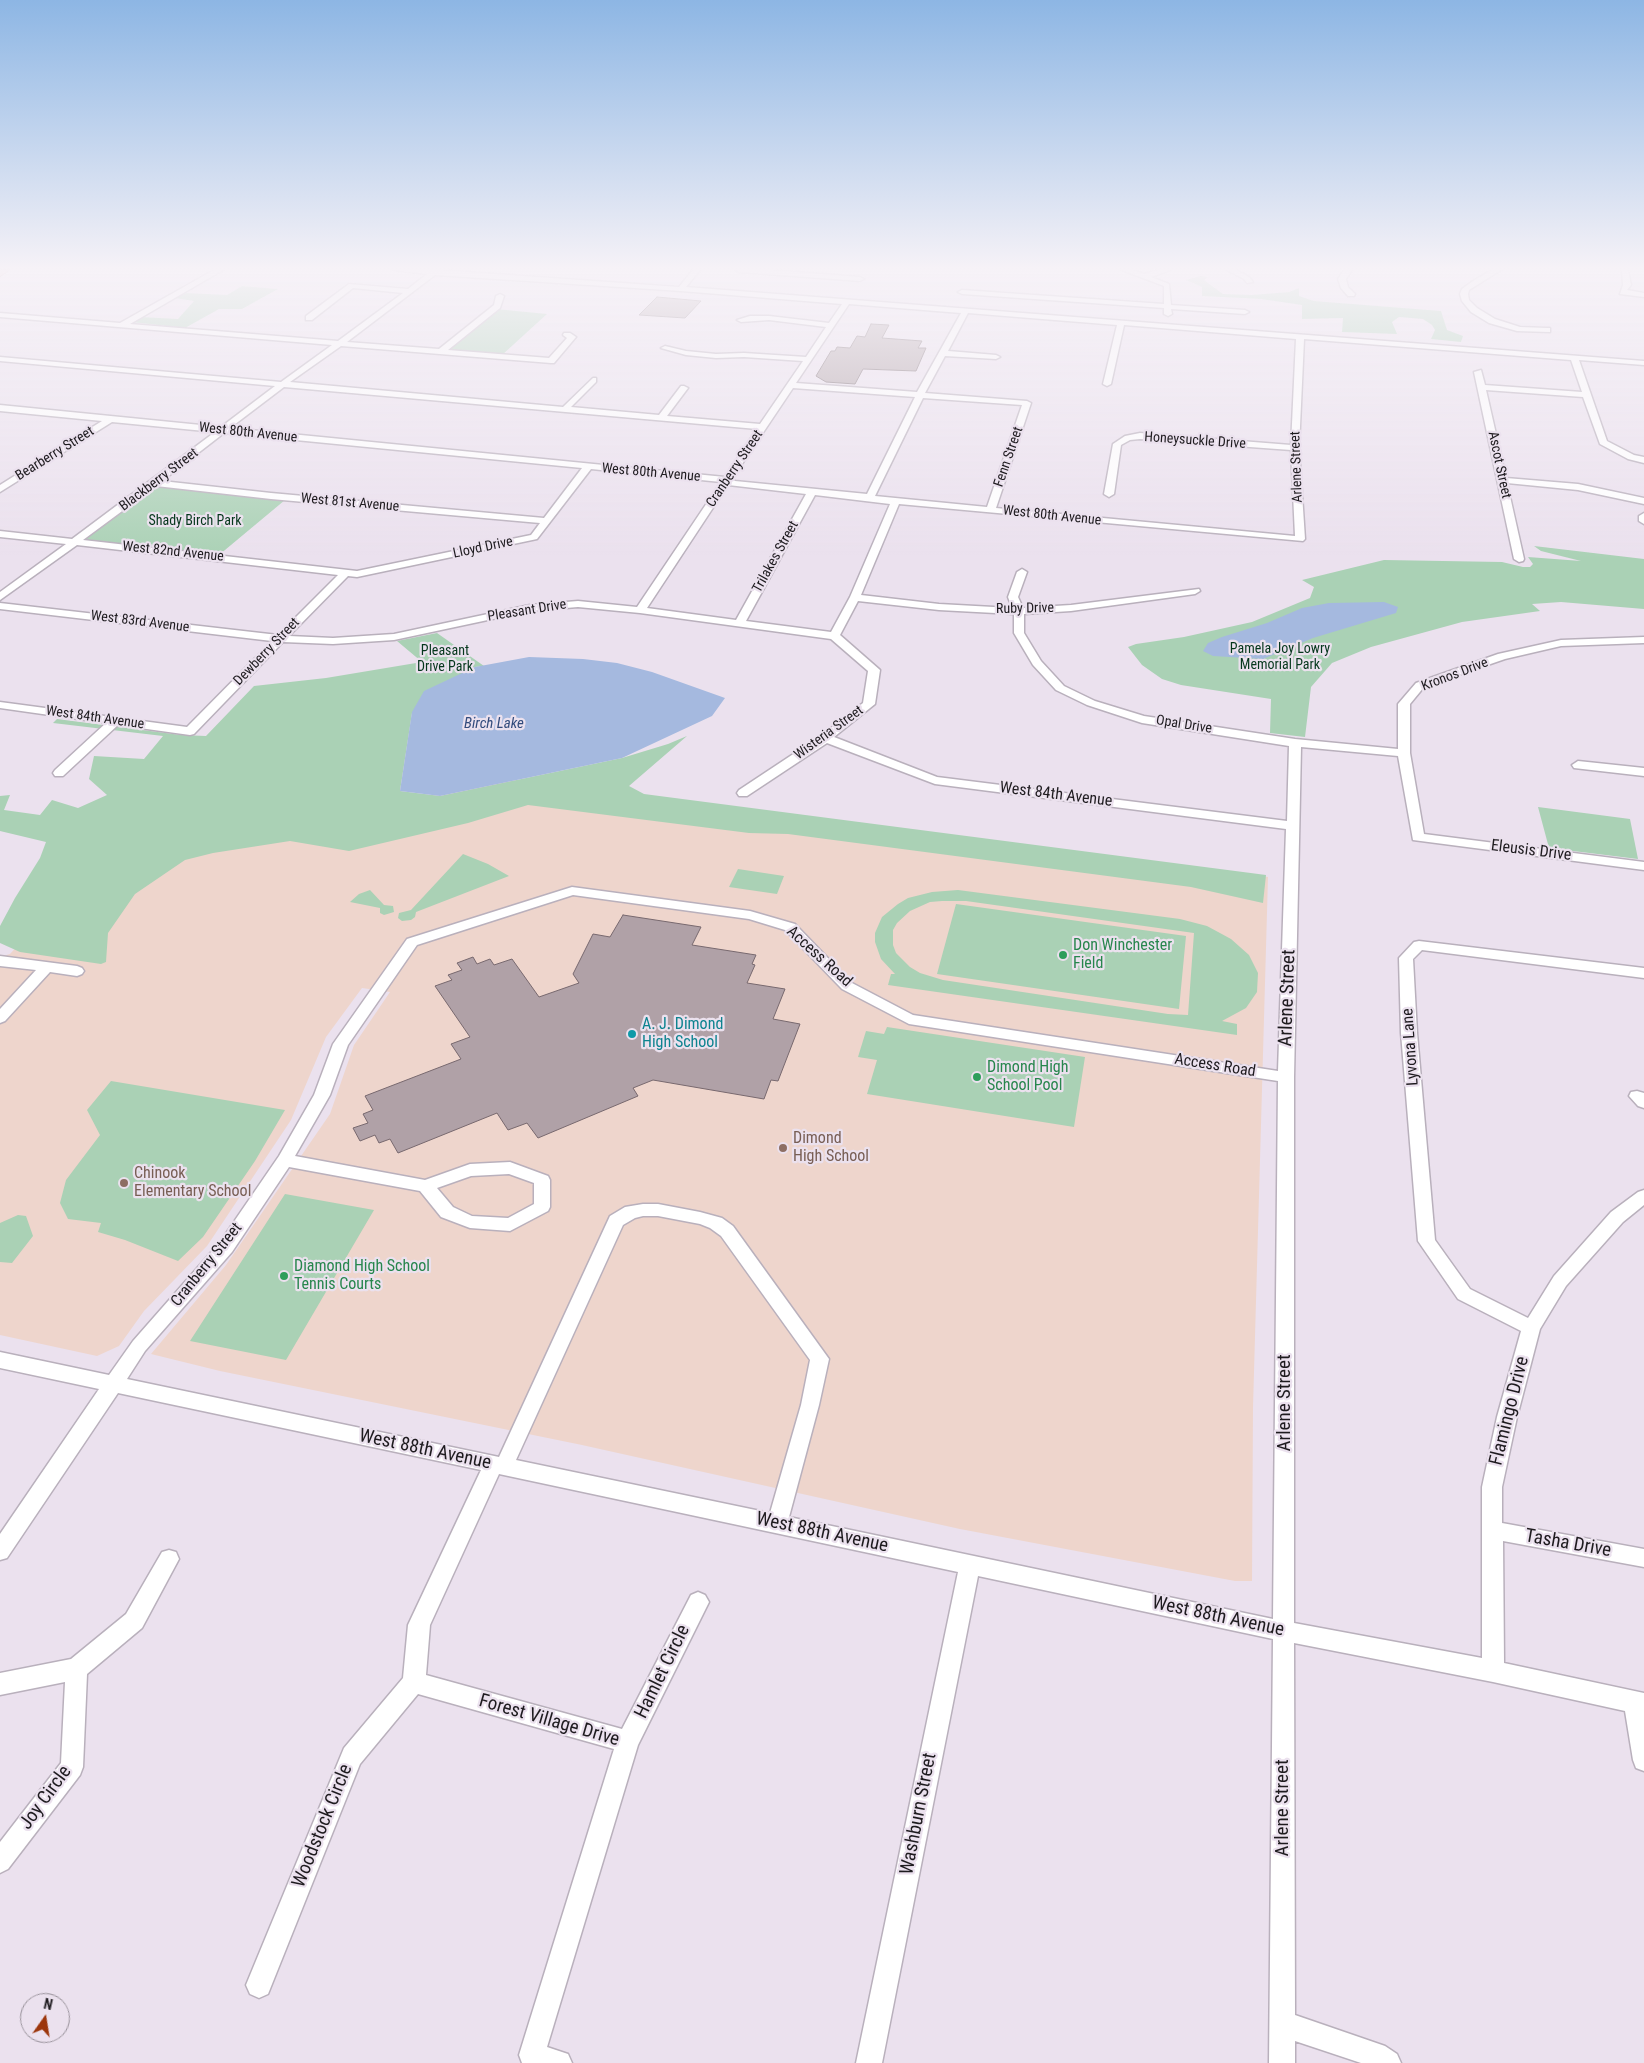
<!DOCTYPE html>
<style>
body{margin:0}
#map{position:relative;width:1644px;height:2063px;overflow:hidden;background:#ebe1ee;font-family:"Roboto Condensed",sans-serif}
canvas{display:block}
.north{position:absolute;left:20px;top:1993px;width:50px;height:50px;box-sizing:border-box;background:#ebe1ee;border:1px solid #99929b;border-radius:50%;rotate:13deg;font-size:14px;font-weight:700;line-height:20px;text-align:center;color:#1e1b1f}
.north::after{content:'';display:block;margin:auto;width:18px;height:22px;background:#9c360c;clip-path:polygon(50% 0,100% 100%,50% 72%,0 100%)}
</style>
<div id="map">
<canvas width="1644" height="2063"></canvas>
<div class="north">N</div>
</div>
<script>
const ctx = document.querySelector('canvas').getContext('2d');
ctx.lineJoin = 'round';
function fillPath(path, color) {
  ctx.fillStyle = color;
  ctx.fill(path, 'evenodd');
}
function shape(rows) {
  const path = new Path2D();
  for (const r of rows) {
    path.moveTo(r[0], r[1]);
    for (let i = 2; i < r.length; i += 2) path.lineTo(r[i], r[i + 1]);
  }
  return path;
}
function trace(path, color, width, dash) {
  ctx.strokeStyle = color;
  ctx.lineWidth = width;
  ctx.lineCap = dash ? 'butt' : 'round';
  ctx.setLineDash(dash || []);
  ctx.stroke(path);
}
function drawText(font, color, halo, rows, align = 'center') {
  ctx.font = font + ' "Roboto Condensed",sans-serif';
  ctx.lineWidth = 4.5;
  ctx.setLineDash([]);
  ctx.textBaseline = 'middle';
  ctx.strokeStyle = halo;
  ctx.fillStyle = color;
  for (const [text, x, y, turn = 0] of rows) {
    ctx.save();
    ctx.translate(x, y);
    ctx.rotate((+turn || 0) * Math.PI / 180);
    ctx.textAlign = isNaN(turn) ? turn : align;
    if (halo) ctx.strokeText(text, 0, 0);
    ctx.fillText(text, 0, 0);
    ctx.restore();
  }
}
fillPath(shape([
 [200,745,400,792,440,796,515,780,1268,877,1253,1407,1252,1581,1235,1581,960,1529,582,1445,220,1371,151,1354,226,1265,330,1114,354,1045,390,992,362,988,326,1037,291,1120,207,1246,144,1311,119,1346,97,1356,0,1335,0,957,10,954]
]), '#eed5cc');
fillPath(shape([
 [1200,276,1208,277,1204,280,1223,294,1252,295,1289,292,1299,288,1299,296,1314,301,1441,311,1447,330,1463,336,1461,342,1431,339,1435,330,1432,325,1423,319,1399,317,1392,322,1397,334,1342,332,1343,318,1302,319,1302,305,1261,299,1202,296,1202,287,1186,280],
 [242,286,278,289,242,309,219,309,185,328,131,322,141,317,178,319,194,301,174,298,186,293,227,295],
 [496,309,547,314,502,355,446,350],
 [154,486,205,492,285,500,219,555,81,540],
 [1534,546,1644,559,1644,609,1561,602,1532,604,1540,611,1462,622,1371,647,1332,663,1311,687,1305,737,1270,733,1271,699,1181,685,1162,679,1142,665,1128,647,1136,644,1184,637,1252,622,1310,598,1314,587,1302,580,1384,560,1502,562,1523,567,1530,567,1533,564,1528,557,1581,561,1541,551],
 [437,633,484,666,475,667,412,713,400,791,440,796,622,758,668,744,687,736,629,786,644,794,1266,875,1263,903,1191,887,788,834,749,833,528,805,468,823,349,851,290,841,213,853,185,860,135,894,108,933,106,962,101,964,20,952,0,943,0,926,15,898,40,858,46,842,0,831,0,796,10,795,4,810,40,815,52,800,78,808,107,795,89,779,94,756,144,759,163,736,53,723,57,719,181,735,206,736,254,686,326,678,422,662,397,641],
 [1538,807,1630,819,1638,859,1549,848],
 [463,854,488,864,509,876,416,912,415,917,411,920,402,921,398,918,399,913,411,910],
 [738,869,784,876,777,894,729,887],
 [370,890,384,905,393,906,394,912,384,915,380,913,380,908,350,902,359,894],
 [958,890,1180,919,1207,926,1231,939,1249,955,1258,973,1257,992,1246,1008,1222,1021,1237,1024,1237,1035,888,985,891,974,895,974,881,959,875,942,875,933,882,917,898,904,908,898,932,892],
 [942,901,966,901,1194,933,1188,1015,1168,1014,943,980,920,973,910,967,896,953,893,945,893,930,897,923,910,911,930,902],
 [956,904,1186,936,1179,1009,937,974],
 [887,1027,1085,1057,1074,1127,867,1094,877,1060,858,1057,866,1031,884,1034],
 [111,1081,285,1110,255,1161,203,1237,178,1261,125,1240,98,1232,101,1223,68,1219,60,1203,66,1180,100,1135,87,1110],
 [285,1194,374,1210,286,1360,190,1341],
 [18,1215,26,1216,33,1236,12,1263,0,1262,0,1223]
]), '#aad1b5');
fillPath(shape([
 [1384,602,1398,607,1396,613,1313,638,1263,659,1213,656,1203,651,1208,643,1222,637,1267,623,1302,608,1329,603],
 [529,657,583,659,617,663,652,672,725,698,712,716,622,758,440,796,400,791,412,712,424,691,475,667]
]), '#a5b9df');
const building = shape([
 [657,297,701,301,685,318,639,315,657,297],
 [871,324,889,325,882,338,922,341,918,348,926,348,916,371,863,369,855,384,826,382,816,376,831,351,835,351,837,347,850,348,857,336,865,337,871,324],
 [623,915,701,927,692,945,756,955,752,964,755,965,747,983,785,989,773,1019,800,1024,778,1081,771,1080,764,1099,653,1080,633,1088,638,1096,538,1138,527,1123,508,1130,497,1113,398,1153,390,1139,379,1143,375,1135,360,1141,353,1128,368,1123,363,1114,373,1110,365,1096,461,1059,451,1044,470,1037,435,986,452,980,448,975,462,970,457,963,473,957,477,964,490,959,494,965,512,959,539,997,579,983,573,974,593,934,610,937,623,915]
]);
fillPath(building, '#b0a1a7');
trace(building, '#78696f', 1);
const minor = shape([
 [214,270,223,270,130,324,338,341,403,293,353,288,312,320,306,320,306,316,349,284,408,289,427,274,394,270,438,270,679,287,693,270,700,270,686,287,1644,361,1644,365,1579,360,1607,441,1634,455,1644,457,1644,463,1628,459,1600,444,1583,397,1486,390,1506,478,1578,484,1644,498,1644,504,1578,490,1507,483,1524,559,1523,561,1519,562,1514,559,1474,372,1481,370,1485,385,1582,392,1571,360,1304,339,1299,448,1305,539,1303,541,899,504,861,595,939,604,1012,608,1008,597,1017,572,1022,569,1027,572,1018,597,1023,608,1071,605,1199,589,1200,591,1195,594,1071,611,1024,614,1024,633,1041,661,1064,686,1095,701,1144,716,1295,739,1398,749,1398,704,1416,683,1498,654,1561,640,1644,637,1644,643,1561,646,1505,659,1424,687,1410,704,1410,753,1424,834,1644,862,1644,870,1413,840,1398,756,1301,747,1294,1077,1294,1623,1482,1658,1482,1487,1497,1417,1521,1331,1458,1299,1418,1241,1401,1033,1399,958,1414,942,1419,941,1644,968,1644,978,1422,950,1413,959,1417,1033,1435,1240,1470,1289,1528,1318,1554,1276,1611,1212,1638,1192,1644,1190,1644,1205,1623,1222,1566,1286,1540,1329,1517,1417,1502,1487,1502,1523,1644,1549,1644,1567,1503,1541,1504,1663,1644,1693,1644,1771,1636,1768,1633,1760,1625,1711,1493,1682,1294,1643,1295,2015,1385,2046,1397,2054,1401,2063,1361,2063,1295,2041,1295,2063,1269,2063,1273,1639,978,1576,882,2063,856,2063,958,1572,499,1474,430,1625,426,1675,622,1729,691,1595,698,1592,705,1595,709,1602,638,1745,547,2047,568,2054,572,2063,522,2063,519,2055,614,1749,418,1694,360,1764,268,1994,259,1998,250,1994,246,1985,344,1748,403,1678,408,1625,481,1470,118,1393,7,1558,0,1560,0,1534,99,1389,0,1368,0,1352,109,1375,133,1341,220,1242,279,1156,314,1095,333,1044,407,939,572,887,750,911,795,924,852,983,913,1015,1278,1071,1286,829,935,784,827,743,747,796,739,796,737,793,739,790,822,735,863,703,868,671,831,639,640,613,578,607,530,611,394,640,333,644,283,642,194,734,190,735,118,725,63,776,55,776,53,773,55,770,106,723,0,708,0,702,187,727,272,641,0,609,0,603,278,635,338,575,77,545,0,600,0,592,66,544,0,537,0,531,72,539,215,432,112,422,0,492,0,485,102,421,0,411,0,405,221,427,275,386,0,361,0,357,281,382,332,345,0,317,0,313,120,323,214,270],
 [435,275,681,291,842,304,829,323,769,316,750,316,737,320,741,322,769,320,826,327,806,357,744,353,716,354,686,351,665,346,661,348,686,355,716,358,744,357,803,361,760,424,667,416,688,388,684,386,681,386,659,415,571,407,596,382,596,378,593,378,563,407,290,382,341,346,551,363,554,363,576,337,570,333,564,333,563,335,567,338,549,358,448,350,500,308,504,296,500,294,496,296,494,305,439,349,347,342,435,275],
 [849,304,961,313,917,392,796,383,849,304],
 [968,313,1117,325,1103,384,1107,386,1111,384,1124,325,1296,339,1291,445,1140,433,1125,436,1113,444,1104,494,1109,497,1114,494,1121,445,1130,440,1140,439,1291,450,1295,536,996,508,1031,403,1027,401,925,393,945,356,996,359,1000,357,996,355,948,351,968,313],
 [284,387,757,429,725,477,230,428,284,387],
 [793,388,915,397,867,494,735,481,732,479,793,388],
 [923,398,1022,405,987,507,875,496,923,398],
 [224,433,582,468,544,518,271,493,162,481,224,433],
 [591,469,721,482,637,607,578,601,530,605,394,634,333,638,289,636,348,576,357,577,537,539,591,469],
 [728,485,806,494,736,620,647,608,728,485],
 [156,486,271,499,540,523,531,535,357,571,83,540,156,486],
 [815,495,890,504,850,597,831,632,746,621,815,495],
 [858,601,939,610,1014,614,1014,633,1033,665,1056,690,1087,705,1142,723,1289,746,1287,821,937,777,834,737,875,704,880,670,840,635,858,601],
 [573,895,749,919,785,930,842,989,909,1024,1278,1081,1273,1619,789,1517,819,1405,829,1359,733,1226,722,1218,700,1212,658,1204,643,1204,625,1207,610,1216,499,1457,127,1379,145,1351,232,1252,289,1167,420,1191,441,1217,470,1228,510,1231,548,1211,550,1207,550,1180,548,1176,510,1162,470,1164,425,1180,295,1156,330,1095,348,1045,417,945,573,895],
 [509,1174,534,1183,534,1204,508,1218,472,1216,453,1207,437,1188,471,1176,509,1174],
 [643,1216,658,1216,700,1224,710,1228,721,1236,810,1360,801,1405,770,1513,516,1460,623,1225,635,1218,643,1216],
 [736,270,770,270,860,277,864,279,860,281,739,272,736,270],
 [1122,270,1132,270,1144,274,1159,270,1170,270,1151,277,1169,284,1171,305,1245,310,1249,312,1245,314,1171,309,1172,314,1168,316,1164,314,1164,308,962,294,958,292,962,290,1164,304,1164,286,1122,270],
 [1227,270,1236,270,1249,277,1253,282,1247,283,1244,279,1227,270],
 [1344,270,1352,270,1346,279,1348,287,1355,294,1354,296,1348,296,1341,288,1338,279,1344,270],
 [1492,270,1501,270,1469,290,1468,294,1469,300,1477,308,1495,319,1520,327,1547,328,1550,328,1550,332,1517,331,1489,323,1471,312,1462,301,1460,294,1462,289,1473,281,1492,270],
 [1622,270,1628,270,1631,285,1627,290,1644,293,1644,297,1620,294,1623,285,1622,270],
 [1644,513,1644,524,1639,521,1639,516,1644,513],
 [1578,761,1644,768,1644,776,1574,768,1572,765,1578,761],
 [0,956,77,966,82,968,84,971,82,974,77,976,50,972,5,1021,0,1023,0,1009,36,970,0,966,0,956],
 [1637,1091,1644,1093,1644,1108,1638,1106,1629,1096,1631,1092,1637,1091],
 [169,1550,176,1552,179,1559,142,1628,87,1674,83,1767,80,1775,8,1869,0,1873,0,1842,61,1763,65,1682,0,1695,0,1673,71,1659,126,1614,162,1552,169,1550]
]);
const major = shape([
 [0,270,9,270,0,276,0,270]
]);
trace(minor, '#b9b0bc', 3);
trace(major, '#ac716b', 2);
fillPath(minor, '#fff');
fillPath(major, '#fbc5bf');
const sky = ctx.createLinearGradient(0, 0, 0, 559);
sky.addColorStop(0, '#8db6e4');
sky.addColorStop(0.48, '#f6f2f7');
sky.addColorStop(1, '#f6f2f700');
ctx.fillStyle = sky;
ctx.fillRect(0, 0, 1644, 559);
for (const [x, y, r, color] of [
 [1063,955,5,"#2e9e5b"],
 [632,1034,5,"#0f9aa8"],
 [977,1077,5,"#2e9e5b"],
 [783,1148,5,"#8d6e63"],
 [124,1183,5,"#8d6e63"],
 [284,1276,5,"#2e9e5b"]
]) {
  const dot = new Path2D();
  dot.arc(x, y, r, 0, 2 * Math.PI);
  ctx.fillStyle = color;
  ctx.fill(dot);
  trace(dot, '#ebe1ee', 2);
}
drawText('14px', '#1e1b1f', '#ebe1ee', [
 ["West 80th Avenue",248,433,6],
 ["Honeysuckle Drive",1195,441,4],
 ["Bearberry Street",55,454,-32],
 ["Fenn Street",1009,457,-71],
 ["Ascot Street",1499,465,78],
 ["Arlene Street",1297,467,-92],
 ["Cranberry Street",735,469,-56],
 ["West 80th Avenue",651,473,5],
 ["Blackberry Street",159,480,-37],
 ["West 81st Avenue",350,503,5],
 ["West 80th Avenue",1052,516,6],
 ["Lloyd Drive",483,548,-12],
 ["West 82nd Avenue",173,552,6],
 ["Trilakes Street",776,557,-61],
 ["Ruby Drive",1025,609,-1],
 ["Pleasant Drive",527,611,-9],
 ["West 83rd Avenue",140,622,7],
 ["Dewberry Street",267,652,-46],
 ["Kronos Drive",1455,675,-21],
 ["West 84th Avenue",95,718,8],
 ["Opal Drive",1184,725,9],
 ["Wisteria Street",829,733,-36]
]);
drawText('14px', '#05371c', '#ebe1ee', [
 ["Shady Birch Park",195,521],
 ["Pamela Joy Lowry",1280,649],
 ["Memorial Park",1280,665],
 ["Pleasant",445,651],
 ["Drive Park",445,667]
]);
drawText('italic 15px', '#324b7c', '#ebe1ee', [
 ["Birch Lake",494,724]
]);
drawText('16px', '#1e1b1f', '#ebe1ee', [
 ["West 84th Avenue",1056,795,7],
 ["Eleusis Drive",1531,851,7],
 ["Access Road",819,957,42],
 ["Lyvona Lane",1411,1047,-94],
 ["Access Road",1215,1066,9],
 ["Cranberry Street",207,1265,-51]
]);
drawText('16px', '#27864d', '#ebe1ee', [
 ["Don Winchester",1073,946],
 ["Field",1073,964],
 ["Dimond High",987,1068],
 ["School Pool",987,1086],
 ["Diamond High School",294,1267],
 ["Tennis Courts",294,1285]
], 'left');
drawText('16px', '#0d838f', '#ebe1ee', [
 ["A. J. Dimond",642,1025],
 ["High School",642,1043]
], 'left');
drawText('16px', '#785e54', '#ebe1ee', [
 ["Dimond",793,1139],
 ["High School",793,1157],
 ["Chinook",134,1174],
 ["Elementary School",134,1192]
], 'left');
drawText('19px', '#1e1b1f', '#ebe1ee', [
 ["Arlene Street",1288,998,-88],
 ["Arlene Street",1285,1403,-90],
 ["Flamingo Drive",1510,1411,-76],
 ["West 88th Avenue",425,1450,12],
 ["West 88th Avenue",822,1533,12],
 ["Tasha Drive",1568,1544,10],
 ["West 88th Avenue",1218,1617,12],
 ["Hamlet Circle",663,1672,-64],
 ["Forest Village Drive",549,1721,16],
 ["Joy Circle",46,1798,-54],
 ["Arlene Street",1283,1808,-90],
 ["Washburn Street",919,1814,-79],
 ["Woodstock Circle",323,1826,-68]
]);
</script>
